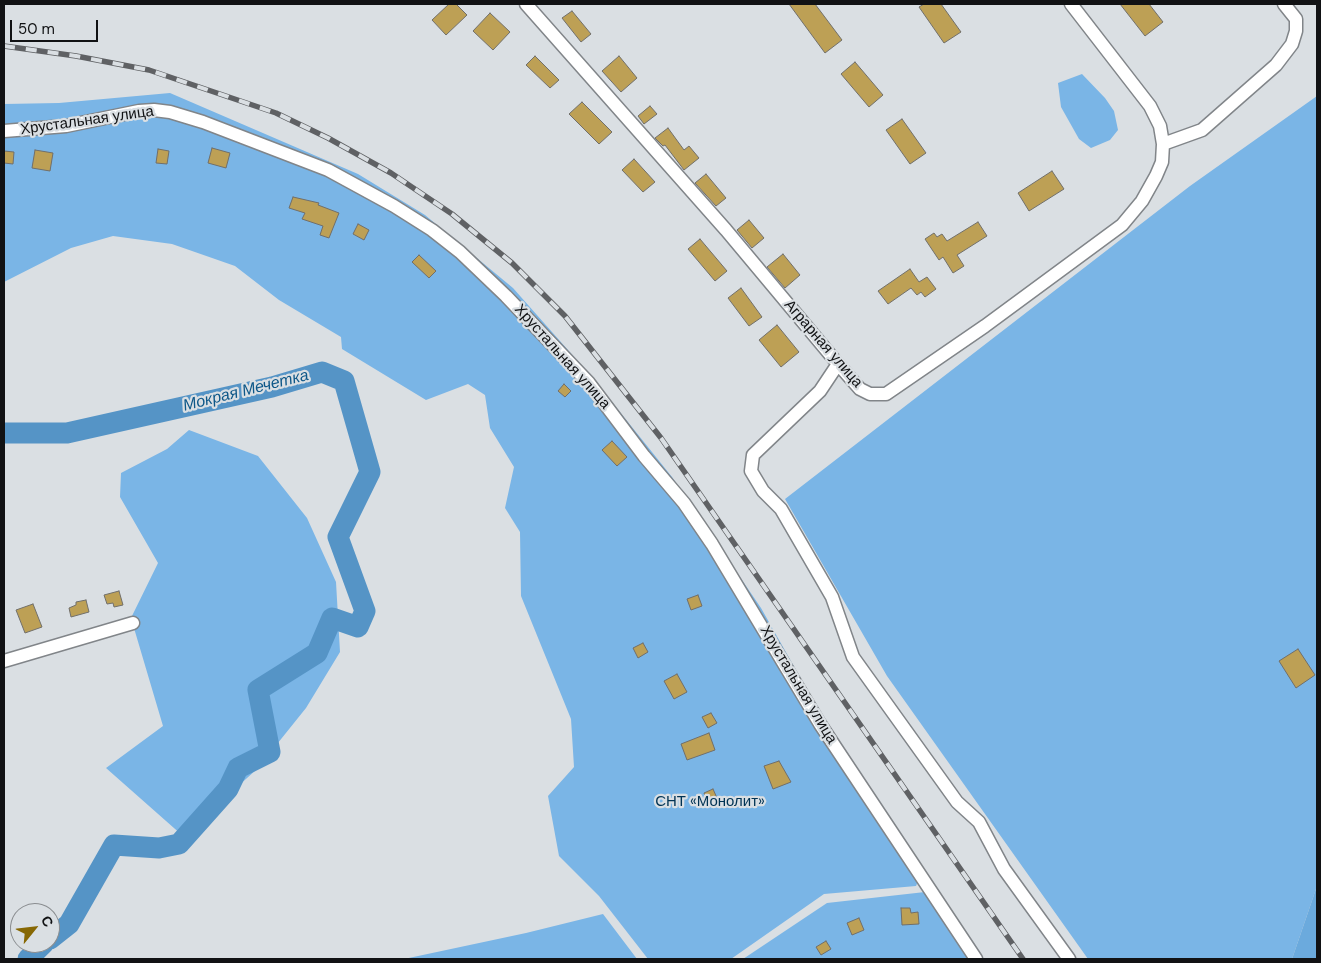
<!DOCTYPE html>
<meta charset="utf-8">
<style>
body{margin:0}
#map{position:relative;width:1321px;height:963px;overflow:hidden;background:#dadfe3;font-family:"DM Sans",sans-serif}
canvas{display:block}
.frame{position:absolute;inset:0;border:5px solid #111214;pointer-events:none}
.north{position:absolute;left:10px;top:903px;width:50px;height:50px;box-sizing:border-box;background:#dadfe3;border:1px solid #8a8d90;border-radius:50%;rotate:61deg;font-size:14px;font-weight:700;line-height:20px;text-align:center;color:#111214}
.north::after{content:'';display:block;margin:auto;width:18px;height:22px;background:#876804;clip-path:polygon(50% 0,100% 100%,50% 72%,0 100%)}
.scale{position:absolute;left:10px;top:20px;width:88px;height:22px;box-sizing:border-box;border:2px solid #111214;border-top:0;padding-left:6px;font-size:15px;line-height:18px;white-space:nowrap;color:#111214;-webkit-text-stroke:4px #dadfe3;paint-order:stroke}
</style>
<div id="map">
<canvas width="1321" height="963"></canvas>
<div class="frame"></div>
<div class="north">С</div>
<div class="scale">50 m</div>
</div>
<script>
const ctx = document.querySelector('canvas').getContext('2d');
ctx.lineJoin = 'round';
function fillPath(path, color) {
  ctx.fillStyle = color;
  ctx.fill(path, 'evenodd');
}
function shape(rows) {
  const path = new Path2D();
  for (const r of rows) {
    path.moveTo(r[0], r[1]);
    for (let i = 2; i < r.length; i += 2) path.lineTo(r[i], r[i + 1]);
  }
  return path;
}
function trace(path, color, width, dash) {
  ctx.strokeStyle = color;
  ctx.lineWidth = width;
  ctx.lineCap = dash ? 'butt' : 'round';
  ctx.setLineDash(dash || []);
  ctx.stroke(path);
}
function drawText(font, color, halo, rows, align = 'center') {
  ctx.font = font + ' "DM Sans",sans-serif';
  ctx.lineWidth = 4.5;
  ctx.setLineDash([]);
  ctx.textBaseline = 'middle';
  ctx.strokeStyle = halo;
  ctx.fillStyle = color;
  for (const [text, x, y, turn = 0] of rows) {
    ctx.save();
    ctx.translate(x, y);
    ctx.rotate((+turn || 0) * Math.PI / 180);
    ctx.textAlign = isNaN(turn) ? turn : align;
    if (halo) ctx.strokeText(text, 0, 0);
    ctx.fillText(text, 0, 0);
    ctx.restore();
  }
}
fillPath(shape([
 [1082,74,1105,98,1114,111,1118,130,1110,140,1091,148,1079,139,1061,107,1058,83],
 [170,93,358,174,425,215,513,288,591,376,672,477,761,608,822,716,921,874,916,886,824,894,731,959,648,959,599,896,559,856,548,796,574,767,571,719,521,596,520,532,505,508,514,467,490,428,485,395,468,384,426,400,342,349,341,337,279,300,235,266,172,244,113,236,71,248,4,282,4,104,59,103],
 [1317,96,1317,886,1292,959,1088,959,887,676,785,499,1190,186],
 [189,430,258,456,307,518,336,582,340,652,306,708,257,769,183,836,106,768,163,726,131,618,158,563,120,497,121,473,167,449],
 [925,892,970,959,743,959,827,903],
 [603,914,637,959,404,959,526,933]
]), '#7ab5e6');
fillPath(shape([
 [1317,886,1317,959,1292,959]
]), '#6baadd');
trace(shape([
 [4,433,67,433,272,387,322,372,344,381,370,472,338,537,365,611,358,627,332,618,317,653,258,690,270,752,238,768,228,789,179,844,159,848,114,845,69,924,50,939],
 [28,959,44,943]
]), '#5594c6', 21);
const building = shape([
 [449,4,456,4,467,15,446,35,432,20,449,4],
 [789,4,815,4,842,40,825,53,789,4],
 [924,4,941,4,961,32,944,43,919,7,924,4],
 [1120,4,1149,4,1163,22,1145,36,1120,4],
 [572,11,591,34,581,42,562,18,572,11],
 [490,13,510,32,493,50,473,31,490,13],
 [535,56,559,80,550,88,526,65,535,56],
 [619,56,637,78,621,92,602,71,619,56],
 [855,62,883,95,869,107,841,74,855,62],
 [582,102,612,132,599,144,569,114,582,102],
 [650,106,657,114,644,124,638,116,650,106],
 [902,119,926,153,910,164,886,130,902,119],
 [668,128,684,150,689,146,699,158,684,170,665,145,663,146,655,138,668,128],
 [212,148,230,153,226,168,208,163,212,148],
 [158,149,169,151,167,164,156,163,158,149],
 [35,150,53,153,50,171,32,168,35,150],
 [4,151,14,152,13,164,4,163,4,151],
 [634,159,655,182,643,192,622,170,634,159],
 [1052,171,1064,189,1029,211,1018,193,1052,171],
 [706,174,726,198,716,206,695,183,706,174],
 [293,197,319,203,318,205,339,213,329,238,320,235,323,226,302,219,305,213,289,208,293,197],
 [749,220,764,238,752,248,737,230,749,220],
 [978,222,987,236,957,255,964,266,953,273,943,257,939,260,925,239,934,233,937,237,942,234,947,241,978,222],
 [358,224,369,230,364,240,353,234,358,224],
 [700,239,727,271,715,281,688,249,700,239],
 [783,254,800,275,785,288,767,267,783,254],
 [419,255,436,271,429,278,412,262,419,255],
 [910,269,919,282,927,277,936,289,925,297,921,292,917,295,911,288,888,304,878,291,910,269],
 [741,288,762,317,749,326,728,298,741,288],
 [777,325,799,352,781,367,759,340,777,325],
 [564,384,571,391,565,397,558,391,564,384],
 [612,441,627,457,617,466,602,450,612,441],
 [119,591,123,605,114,607,113,603,107,604,104,595,119,591],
 [698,595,702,606,691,610,687,599,698,595],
 [86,600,89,612,71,617,69,608,76,605,76,602,86,600],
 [33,604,42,627,25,633,16,610,33,604],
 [643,643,648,652,638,658,633,648,643,643],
 [1298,649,1315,675,1296,688,1279,661,1298,649],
 [677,674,687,692,674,699,664,681,677,674],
 [711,713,717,723,708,728,702,717,711,713],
 [709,733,715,750,687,760,681,744,709,733],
 [779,761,791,782,773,789,764,766,779,761],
 [713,789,717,798,707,802,704,793,713,789],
 [901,908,910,908,911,913,918,912,919,924,902,925,901,908],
 [859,918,864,930,852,935,847,923,859,918],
 [826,941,831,949,821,955,816,947,826,941]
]);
fillPath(building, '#bda055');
trace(building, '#716f6a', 1);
const minor = shape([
 [526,4,726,230,838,364,860,389,870,394,886,394,985,326,1122,225,1142,201,1156,176,1162,162,1163,144,1160,126,1150,106,1071,4],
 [4,131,66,126,139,111,154,110,170,112,203,122,328,170,394,206,432,230,460,252,506,296,589,383,644,456,684,503,712,544,820,724,976,959],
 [1163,144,1202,130,1276,65,1292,44,1296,31,1296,19,1284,4],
 [838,364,820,391,753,455,751,471,763,491,781,509,832,597,853,657,957,802,979,822,1004,869,1069,959],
 [4,661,133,623]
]);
trace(minor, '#818589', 15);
trace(minor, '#fff', 12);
const rail = shape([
 [4,46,76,56,149,70,276,113,328,138,391,173,452,214,512,263,565,316,661,438,1023,959]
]);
trace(rail, '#5f6164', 5.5);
trace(rail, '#dadfe3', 4, [11]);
drawText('15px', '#111214', '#dadfe3', [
 ["Хрустальная улица",87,121,-8],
 ["Аграрная улица",823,344,49],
 ["Хрустальная улица",562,357,48],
 ["Хрустальная улица",798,685,59]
]);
drawText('15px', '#003354', '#dadfe3', [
 ["СНТ «Монолит»",710,802]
]);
drawText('italic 16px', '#0d5788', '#dadfe3', [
 ["Мокрая Мечетка",246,391,-14]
]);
</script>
